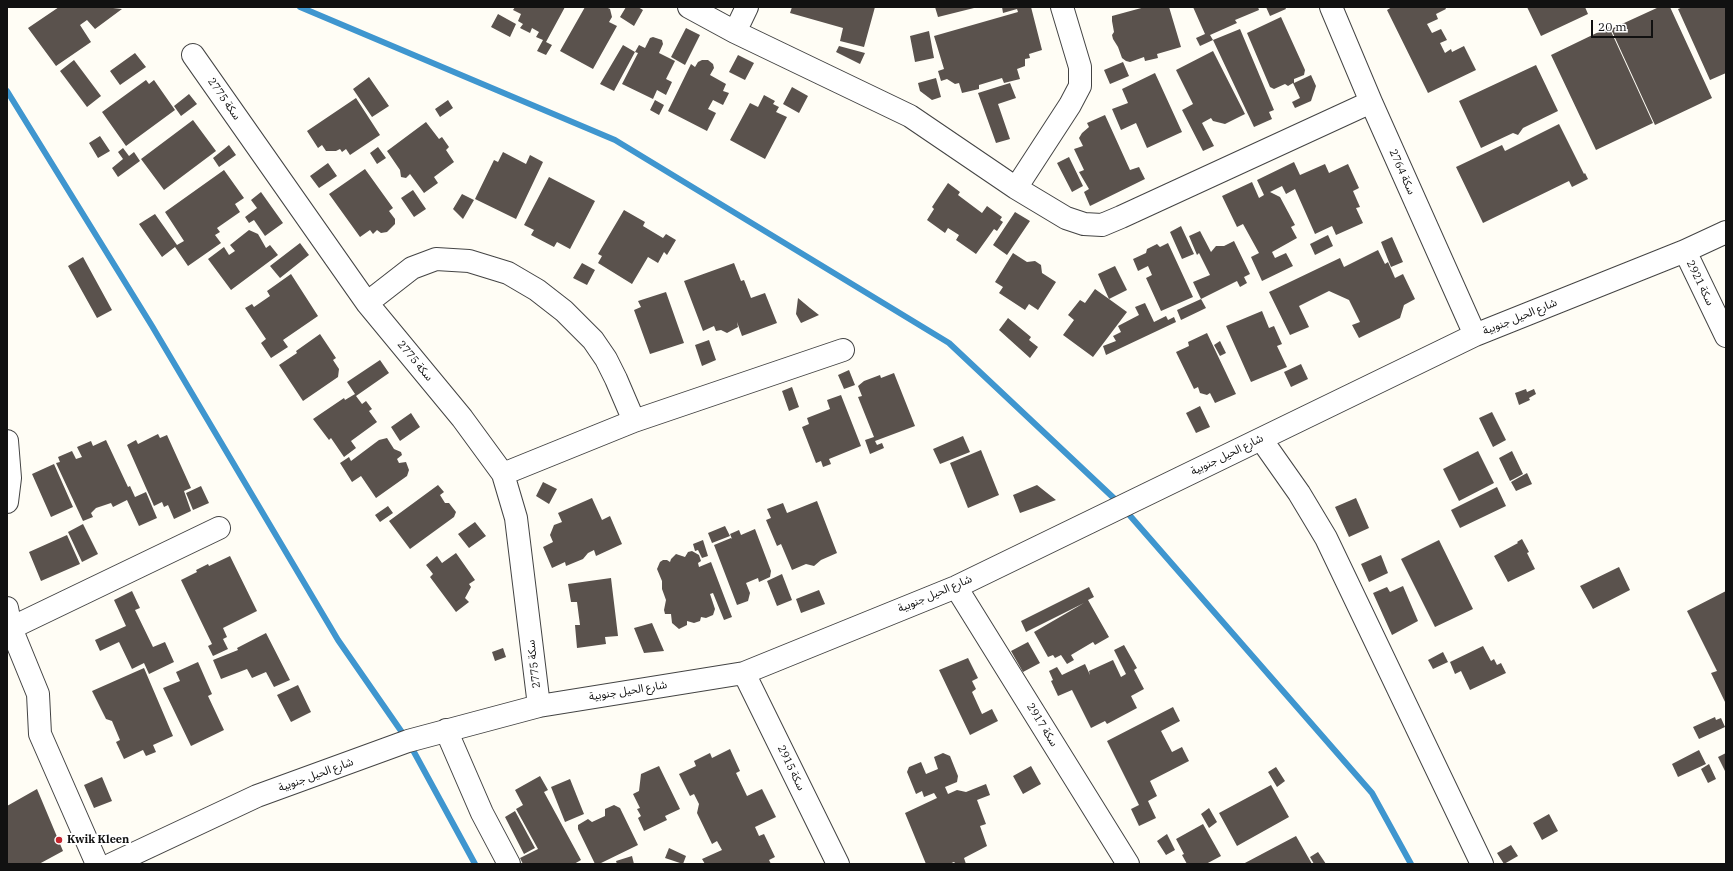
<!DOCTYPE html>
<meta charset="utf-8">
<style>
body{margin:0}
#map{position:relative;width:1733px;height:871px;overflow:hidden;background:#fffdf5;font-family:"IBM Plex Serif",serif}
canvas{display:block}
.frame{position:absolute;inset:0;border:8px solid #111;pointer-events:none}
.scale{position:absolute;left:1591px;top:20px;width:62px;height:18px;box-sizing:border-box;border:2px solid #111;border-top:0;padding-left:5px;font-size:12px;line-height:14px;white-space:nowrap;color:#111;-webkit-text-stroke:3px #fff;paint-order:stroke}
</style>
<div id="map">
<canvas width="1733" height="871"></canvas>
<div class="frame"></div>
<div class="scale">20 m</div>
</div>
<script>
const ctx = document.querySelector('canvas').getContext('2d');
ctx.lineJoin = 'round';
function shape(rows) {
  const path = new Path2D();
  for (const r of rows) {
    path.moveTo(r[0], r[1]);
    for (let i = 2; i < r.length; i += 2) path.lineTo(r[i], r[i + 1]);
  }
  return path;
}
function trace(path, color, width, dash) {
  ctx.strokeStyle = color;
  ctx.lineWidth = width;
  ctx.lineCap = dash ? 'butt' : 'round';
  ctx.setLineDash(dash || []);
  ctx.stroke(path);
}
function fillPath(path, color) {
  ctx.fillStyle = color;
  ctx.fill(path, 'evenodd');
}
function drawText(font, color, halo, rows, align = 'center') {
  ctx.font = font + ' "IBM Plex Serif","Noto Sans Arabic",serif';
  ctx.lineWidth = 4;
  ctx.setLineDash([]);
  ctx.textBaseline = 'middle';
  ctx.strokeStyle = halo;
  ctx.fillStyle = color;
  for (const [text, x, y, turn = 0] of rows) {
    ctx.save();
    ctx.translate(x, y);
    ctx.rotate((+turn || 0) * Math.PI / 180);
    ctx.textAlign = isNaN(turn) ? turn : align;
    if (halo) ctx.strokeText(text, 0, 0);
    ctx.fillText(text, 0, 0);
    ctx.restore();
  }
}
trace(shape([
 [300,7,615,140,949,343,1119,503],
 [7,91,152,326,338,640,408,741,475,864],
 [1125,510,1372,793,1411,864]
]), '#3f96cf', 6);
fillPath(shape([
 [59,7,104,7,122,9,95,29,87,20,80,25,91,42,56,66,28,28],
 [515,7,565,7,546,42,552,45,546,55,537,51,543,40,536,37,539,32,532,28,530,33,520,28,523,24,518,21,521,14,513,10],
 [585,7,606,7,610,9,612,17,609,22,617,26,593,69,560,51],
 [626,7,638,7,643,10,634,26,620,17],
 [792,7,875,7,864,47,840,41,843,28,790,13],
 [935,7,974,7,974,8,938,17],
 [1002,7,1031,7,1042,50,1029,54,1030,58,1025,59,1025,66,1017,69,1020,79,1004,83,1002,78,979,85,979,89,962,93,959,83,955,84,947,79,941,81,938,71,944,69,934,36,1018,12,1017,9,1003,13],
 [1145,7,1169,7,1181,47,1157,54,1158,58,1145,61,1144,57,1130,62,1126,61,1122,58,1118,47,1113,39,1112,35,1114,32,1112,21,1112,16],
 [1193,7,1258,7,1259,10,1235,20,1237,23,1210,35,1213,40,1240,29,1274,110,1269,112,1272,119,1254,127,1213,40,1200,46,1196,38,1205,34],
 [1266,7,1285,7,1286,9,1270,16],
 [1392,7,1445,7,1446,9,1436,14,1438,19,1427,24,1432,33,1441,29,1447,40,1440,43,1445,53,1451,49,1452,52,1464,46,1476,70,1428,93,1387,10],
 [1527,7,1585,7,1588,14,1541,36],
 [1659,7,1670,7,1712,98,1655,125,1611,29],
 [1683,7,1726,7,1726,73,1710,80,1678,9],
 [498,14,516,24,510,37,491,27],
 [1281,17,1305,70,1304,75,1294,79,1294,83,1311,75,1316,86,1311,101,1295,108,1292,102,1300,98,1293,83,1288,86,1285,84,1274,89,1270,87,1247,33],
 [1609,27,1653,123,1596,150,1551,55],
 [686,28,700,35,685,65,671,57],
 [929,31,934,58,915,62,910,36],
 [653,37,662,40,663,44,659,53,675,61,666,79,672,82,666,95,657,90,653,99,622,84,638,53,635,52,639,45,645,48,650,38],
 [623,45,635,52,614,91,600,84],
 [839,46,865,53,860,64,836,52],
 [1213,51,1245,114,1225,124,1213,121,1211,118,1202,123,1214,146,1203,151,1182,110,1193,104,1176,70],
 [135,53,146,67,120,85,110,71],
 [738,55,754,63,745,80,729,72],
 [74,60,101,96,87,107,60,71],
 [702,60,708,60,713,64,714,68,710,75,726,84,723,91,729,93,723,105,713,100,708,109,716,113,707,131,668,111,691,64,695,67,698,62],
 [1123,62,1129,76,1110,84,1104,70],
 [1536,65,1558,111,1523,128,1518,135,1513,133,1481,148,1459,101],
 [1155,73,1182,132,1147,148,1136,123,1121,130,1112,109,1128,103,1122,89],
 [369,77,389,106,372,117,353,89],
 [936,78,941,97,932,100,920,91,918,83],
 [146,80,149,84,154,80,175,110,126,146,102,112],
 [1010,83,1016,98,998,104,1010,139,996,143,978,93],
 [792,87,808,96,799,113,783,104],
 [189,94,197,104,181,116,174,106],
 [764,95,775,101,773,104,779,107,776,112,787,117,765,159,730,140,750,103,758,107],
 [356,98,380,135,350,155,346,149,342,152,340,149,336,151,326,151,322,145,318,148,307,131],
 [448,100,453,108,440,117,435,109],
 [655,100,664,105,659,115,650,110],
 [1105,115,1130,170,1139,167,1145,179,1090,206,1084,192,1089,189,1079,172,1084,170,1074,149,1083,146,1079,138,1082,133,1089,127,1087,123],
 [193,120,216,151,164,190,141,159],
 [426,122,439,139,442,137,449,147,446,150,454,162,434,177,438,183,424,193,410,174,406,178,401,177,400,170,387,151],
 [1559,124,1584,174,1585,173,1588,179,1572,187,1569,181,1483,223,1456,167,1502,145,1505,151],
 [100,136,110,151,98,158,89,143],
 [229,145,236,155,219,167,213,158],
 [378,147,386,158,377,164,370,153],
 [123,148,129,156,134,152,140,161,118,177,112,168,123,159,118,152],
 [503,152,526,164,530,155,543,162,516,219,475,199,494,160,498,162],
 [1069,157,1083,186,1072,192,1057,163],
 [1294,162,1300,175,1325,164,1329,173,1348,164,1359,188,1353,191,1360,207,1356,208,1363,223,1336,235,1332,226,1315,234,1295,189,1286,194,1282,186,1270,192,1280,197,1295,225,1291,227,1297,238,1272,252,1275,258,1286,253,1293,266,1262,281,1251,257,1259,253,1243,224,1237,227,1222,196,1252,182,1259,198,1264,195,1257,180],
 [328,163,337,176,319,188,310,176],
 [365,169,393,208,389,211,395,219,395,224,387,232,381,233,377,230,373,234,370,230,360,237,329,194],
 [224,170,244,198,235,204,240,212,217,228,220,232,215,235,221,243,188,266,175,247,162,257,139,224,155,214,177,245,184,241,165,212],
 [549,177,595,201,570,249,557,242,554,247,531,235,534,230,524,225],
 [948,183,960,192,958,195,982,213,987,206,1002,217,1000,220,1003,222,997,231,994,229,976,254,956,240,959,235,948,228,945,233,927,220,934,209,932,207],
 [413,190,426,209,414,217,401,198],
 [261,192,283,223,265,236,254,220,249,223,245,217,257,208,251,200],
 [462,194,474,200,463,219,453,209],
 [624,210,645,222,643,226,663,238,666,234,676,240,667,255,664,252,658,263,648,257,632,284,598,263,602,256,598,254],
 [1015,212,1030,221,1007,255,993,245],
 [1181,226,1194,254,1182,259,1170,232],
 [249,230,258,234,266,248,270,245,278,255,231,290,208,259,224,247,229,255,235,251,230,245],
 [1200,231,1211,252,1216,246,1224,246,1234,241,1250,274,1244,277,1247,283,1240,287,1237,281,1201,299,1206,308,1181,320,1177,310,1201,299,1193,282,1210,275,1199,253,1197,255,1189,236],
 [1328,235,1333,246,1315,255,1310,244],
 [1392,237,1403,262,1391,267,1381,242],
 [300,243,309,255,280,278,270,266],
 [1168,243,1193,297,1161,311,1146,278,1152,275,1148,266,1138,271,1133,259,1146,253,1147,249,1157,244,1160,247],
 [1378,250,1385,264,1388,262,1395,278,1403,274,1415,299,1404,305,1400,318,1359,338,1352,325,1360,322,1349,300,1329,291,1299,306,1309,327,1290,335,1269,292,1340,258,1344,267],
 [1013,253,1027,262,1035,261,1041,265,1042,273,1056,282,1038,310,1029,304,1025,310,999,293,1003,287,995,282],
 [83,257,112,310,97,318,68,266],
 [582,263,595,270,587,285,573,278],
 [734,263,741,281,744,280,751,298,765,293,777,323,742,336,737,322,738,327,727,333,721,330,716,331,714,326,703,331,684,281],
 [1115,266,1127,290,1109,299,1127,312,1093,357,1063,335,1074,320,1068,315,1080,300,1085,303,1095,289,1109,299,1098,274],
 [291,274,318,316,283,340,288,347,271,358,261,343,266,339,245,308,252,304,254,307,270,296,267,291],
 [666,292,684,343,650,354,634,310,641,307,638,301],
 [798,298,810,308,819,315,801,323,796,314],
 [1145,303,1154,322,1166,316,1168,320,1174,317,1176,322,1106,355,1103,346,1116,341,1113,336,1121,332,1118,326,1139,315,1135,307],
 [1262,311,1269,328,1274,326,1282,344,1277,346,1287,367,1251,382,1226,326],
 [1008,318,1031,337,1029,340,1038,347,1030,358,999,330],
 [1207,333,1236,394,1215,403,1210,393,1207,395,1200,393,1198,387,1194,389,1176,352,1189,346,1188,342],
 [320,334,336,358,333,360,339,369,338,377,303,401,279,365,297,353,296,351],
 [709,340,716,360,702,366,695,345],
 [1220,341,1226,353,1220,356,1214,345],
 [380,360,389,373,356,396,362,404,366,401,372,409,369,411,377,422,351,441,356,448,344,457,331,438,329,440,313,419,344,398,345,400,355,394,347,382],
 [1301,364,1308,379,1291,387,1284,372],
 [849,370,855,385,844,389,838,375],
 [894,373,915,426,875,441,877,445,882,443,884,448,870,454,865,440,874,437,858,397,862,396,858,386,864,381,880,375,881,378],
 [792,387,799,407,789,411,782,391],
 [1526,389,1527,392,1534,389,1536,394,1529,398,1530,400,1519,405,1515,393],
 [841,395,861,446,829,459,831,464,823,467,821,461,816,463,802,427,809,424,807,418,830,409,827,400],
 [1200,406,1210,427,1196,433,1186,413],
 [1492,412,1506,440,1493,447,1479,418],
 [411,413,420,427,400,441,391,427],
 [158,434,160,438,167,435,191,488,184,491,191,511,174,519,168,505,164,507,162,502,154,506,127,445,136,440,138,444],
 [963,436,970,452,940,464,933,449],
 [387,438,394,449,401,452,402,455,397,459,399,463,406,462,409,470,407,476,376,498,361,476,352,482,340,463,349,457,351,461,379,440],
 [106,440,128,487,130,486,135,497,146,492,157,518,139,526,127,500,113,507,111,503,96,508,91,513,93,517,83,521,56,463,60,462,58,457,72,451,76,459,82,457,77,447,91,441,93,446],
 [981,450,999,495,968,508,950,463],
 [1478,451,1494,483,1459,501,1443,469],
 [1512,451,1523,474,1510,481,1499,458],
 [54,464,73,507,51,517,32,474],
 [1527,473,1532,484,1516,491,1511,482],
 [543,482,557,489,549,504,536,496],
 [438,485,444,492,440,495,445,503,449,503,456,512,454,517,410,549,389,521],
 [1037,485,1056,500,1020,513,1013,495],
 [201,486,209,503,193,510,186,493],
 [1497,487,1506,506,1460,528,1451,510],
 [592,498,602,520,610,516,622,544,596,556,594,550,588,553,583,559,566,566,565,562,552,568,543,547,553,542,550,535,554,525,562,522,558,513],
 [1356,498,1369,528,1349,537,1335,507],
 [817,501,837,553,821,560,814,566,806,564,792,570,781,544,777,546,766,520,771,518,767,509,783,503,787,513],
 [388,506,393,513,380,522,375,515],
 [475,522,486,536,469,548,458,534],
 [83,524,98,554,82,562,68,532],
 [725,526,730,536,712,543,708,533],
 [755,529,771,571,770,577,759,582,758,578,746,583,750,593,748,601,737,605,714,545,731,538,732,539,730,534,739,530,741,535],
 [67,535,80,564,41,581,29,552],
 [1522,539,1529,552,1527,553,1535,569,1508,582,1494,556,1518,543,1517,542],
 [703,540,708,556,702,558,698,550,695,551,693,544],
 [1439,540,1473,609,1435,627,1401,559],
 [692,551,699,555,701,561,698,563,699,567,711,562,732,617,724,620,713,593,710,594,715,609,713,615,706,618,701,617,700,621,694,623,687,621,687,625,679,629,672,623,671,614,665,614,664,610,666,600,662,589,662,581,657,569,660,562,663,560,667,560,670,562,671,559,676,554,685,557,688,552],
 [456,553,475,580,469,584,471,587,465,598,469,602,456,612,430,577,433,574,426,565,437,556,442,563],
 [1381,555,1388,573,1369,582,1361,564],
 [230,556,257,611,223,628,227,637,223,639,228,649,213,656,208,646,212,644,181,580,197,572,196,570,208,564,209,566],
 [1619,567,1630,590,1593,609,1580,586],
 [782,574,792,600,777,606,767,581],
 [611,578,618,636,605,637,606,644,577,648,575,625,580,625,577,602,571,602,568,584],
 [1403,586,1418,621,1392,635,1373,593,1387,587,1390,592],
 [1089,587,1094,597,1088,600,1109,637,1095,645,1093,642,1071,655,1074,660,1067,664,1061,655,1055,658,1053,655,1048,657,1034,632,1084,603,1026,632,1021,621],
 [819,590,825,604,801,613,796,599],
 [132,591,140,608,135,610,153,647,165,642,174,662,149,674,144,663,132,669,119,642,100,651,95,640,126,626,114,600],
 [1726,591,1726,704,1711,673,1717,671,1687,611],
 [652,623,664,651,644,653,634,628],
 [266,633,290,680,274,687,266,672,252,678,247,669,221,679,213,660,238,650,237,648],
 [1028,642,1040,663,1023,672,1011,651],
 [1124,645,1137,668,1134,670,1144,689,1131,696,1137,708,1107,724,1105,721,1091,728,1072,690,1058,696,1051,681,1053,680,1049,671,1057,667,1062,675,1085,664,1090,675,1089,671,1113,660,1121,677,1126,674,1114,650],
 [1483,646,1491,661,1494,659,1497,665,1501,663,1506,673,1470,690,1461,671,1455,674,1450,662],
 [503,648,506,657,495,661,492,652],
 [1443,652,1448,662,1433,669,1428,660],
 [968,658,978,678,972,681,976,689,972,692,982,714,992,709,998,721,970,735,939,670],
 [198,662,212,694,208,696,224,730,191,746,163,688,180,681,176,672],
 [144,668,173,736,153,745,156,752,146,756,143,750,124,759,116,742,120,740,112,721,106,719,92,691],
 [298,685,311,712,291,722,277,695],
 [1173,707,1180,721,1161,731,1172,752,1182,747,1189,761,1150,781,1157,796,1148,801,1156,818,1139,826,1131,809,1139,805,1107,741],
 [1715,717,1716,720,1721,718,1725,727,1699,739,1693,727],
 [730,749,740,771,736,773,747,796,762,789,776,817,755,827,759,836,764,834,775,857,769,860,771,864,705,864,702,859,722,850,717,841,712,844,697,813,699,804,694,794,690,796,679,774,696,766,694,761,710,753,712,758],
 [1699,750,1706,764,1678,777,1672,764],
 [943,753,950,756,958,776,957,782,945,787,948,794,957,790,966,792,986,784,990,795,977,800,986,824,980,826,987,846,964,858,966,864,956,864,954,862,949,864,926,864,905,813,937,798,934,793,924,797,922,791,916,794,907,772,909,767,921,762,926,774,938,769,934,757],
 [1726,753,1726,773,1718,757],
 [1709,764,1716,779,1708,783,1701,769],
 [659,766,680,809,665,816,667,820,644,831,638,818,641,816,637,809,640,808,633,794,639,791,641,774],
 [1031,766,1041,784,1023,794,1013,776],
 [1276,767,1285,781,1277,787,1268,772],
 [540,776,548,790,544,792,581,860,574,864,523,864,520,858,538,849,516,809,523,805,515,790],
 [102,777,112,801,94,808,84,785],
 [570,779,584,814,565,822,551,787],
 [1271,785,1289,817,1237,846,1219,813],
 [37,789,63,851,39,864,7,864,7,806],
 [614,805,620,808,638,845,599,864,595,864,578,829,578,825,588,819,592,822,605,816,605,809],
 [1209,808,1217,822,1209,828,1201,814],
 [515,811,535,848,524,854,505,817],
 [1549,814,1558,831,1542,840,1533,823],
 [1203,824,1221,856,1206,864,1187,864,1182,855,1184,854,1176,839],
 [1167,834,1175,850,1166,855,1157,841],
 [1296,836,1312,864,1243,864],
 [1511,845,1518,856,1504,864,1497,853],
 [669,848,686,856,683,864,665,858],
 [1318,852,1326,864,1314,864,1310,857],
 [632,856,634,864,617,864,616,861]
]), '#5a524d');
const minor = shape([
 [689,7,735,32,910,116,1016,188,1066,218,1084,224,1102,225,1121,217,1371,102],
 [1331,7,1371,102,1475,335],
 [735,32,747,7],
 [193,55,367,303,462,418,503,474,516,518,539,706],
 [1016,188,1070,105,1080,86,1080,67,1062,7],
 [1685,251,1726,336],
 [367,303,412,268,436,259,469,261,508,273,537,290,564,311,593,340,606,359,616,379,634,421],
 [1261,439,1299,493,1326,538,1482,864],
 [7,441,10,478,7,502],
 [503,474,634,421,843,350],
 [956,587,1128,864],
 [7,608,11,628,38,694,40,734,97,864],
 [11,628,219,528],
 [744,673,838,864],
 [446,730,482,813,509,864],
 [112,864,257,796,408,741,539,706,744,673,956,587,1475,335,1685,251,1726,232]
]);
trace(minor, '#444', 24);
trace(minor, '#fff', 22);
for (const [x, y, r, color] of [
 [59,840,4,"#c4262e"]
]) {
  const dot = new Path2D();
  dot.arc(x, y, r, 0, 2 * Math.PI);
  ctx.fillStyle = color;
  ctx.fill(dot);
  trace(dot, '#fff', 1.5);
}
drawText('11px', '#111', '#fff', [
 ["سكة 2775",224,99,55],
 ["سكة 2764",1402,172,66],
 ["سكة 2921",1700,283,64],
 ["شارع الحيل جنوبية",1520,317,-22],
 ["سكة 2775",415,361,50],
 ["شارع الحيل جنوبية",1227,455,-26],
 ["شارع الحيل جنوبية",935,594,-23],
 ["سكة 2775",534,664,-97],
 ["شارع الحيل جنوبية",628,691,-9],
 ["سكة 2917",1042,725,58],
 ["سكة 2915",791,768,64],
 ["شارع الحيل جنوبية",316,775,-20]
]);
drawText('bold 11px', '#111', '#fff', [
 ["Kwik Kleen",67,840]
], 'left');
</script>
